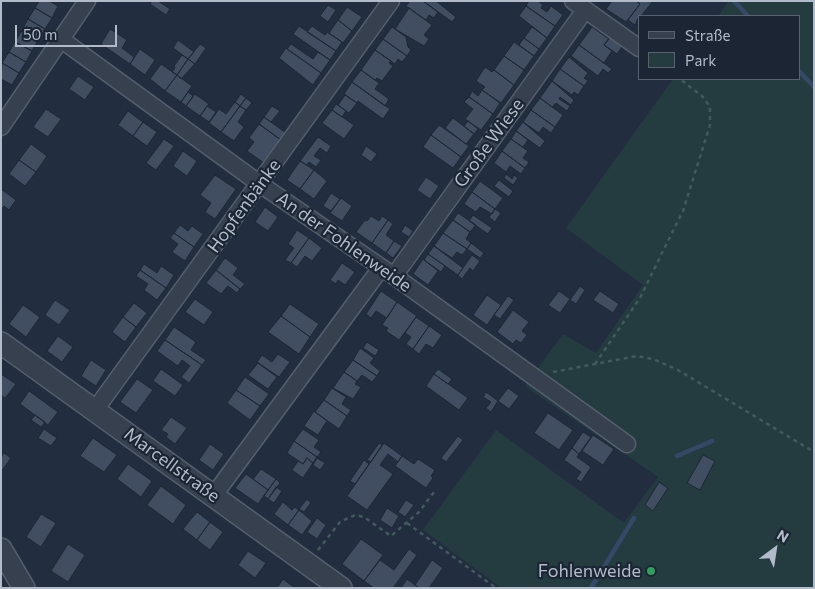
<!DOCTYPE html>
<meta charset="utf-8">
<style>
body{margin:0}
#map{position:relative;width:815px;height:589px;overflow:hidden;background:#222e3f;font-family:Commissioner,sans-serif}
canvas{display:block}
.frame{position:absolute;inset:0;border:2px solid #b2bbca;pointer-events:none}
.legend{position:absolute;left:638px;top:15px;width:162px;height:65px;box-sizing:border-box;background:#1c2534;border:1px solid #586170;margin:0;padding:6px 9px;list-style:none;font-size:15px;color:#b2bbca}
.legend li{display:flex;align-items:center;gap:10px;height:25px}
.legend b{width:25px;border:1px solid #586170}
.north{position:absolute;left:750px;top:524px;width:50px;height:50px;-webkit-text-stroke:4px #1c2534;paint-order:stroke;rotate:31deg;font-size:14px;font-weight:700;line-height:20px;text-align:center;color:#b2bbca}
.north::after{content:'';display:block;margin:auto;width:18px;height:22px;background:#b2bbca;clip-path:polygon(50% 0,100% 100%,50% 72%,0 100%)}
.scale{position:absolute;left:15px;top:25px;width:102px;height:22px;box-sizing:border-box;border:2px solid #b2bbca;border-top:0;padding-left:6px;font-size:15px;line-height:18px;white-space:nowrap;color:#b2bbca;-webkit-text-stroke:4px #1c2534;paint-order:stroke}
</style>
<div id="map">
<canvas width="815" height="589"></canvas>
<div class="frame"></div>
<ul class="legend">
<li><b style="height:6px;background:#36404f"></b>Straße</li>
<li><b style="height:14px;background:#243c40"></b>Park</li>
</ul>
<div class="north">N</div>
<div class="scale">50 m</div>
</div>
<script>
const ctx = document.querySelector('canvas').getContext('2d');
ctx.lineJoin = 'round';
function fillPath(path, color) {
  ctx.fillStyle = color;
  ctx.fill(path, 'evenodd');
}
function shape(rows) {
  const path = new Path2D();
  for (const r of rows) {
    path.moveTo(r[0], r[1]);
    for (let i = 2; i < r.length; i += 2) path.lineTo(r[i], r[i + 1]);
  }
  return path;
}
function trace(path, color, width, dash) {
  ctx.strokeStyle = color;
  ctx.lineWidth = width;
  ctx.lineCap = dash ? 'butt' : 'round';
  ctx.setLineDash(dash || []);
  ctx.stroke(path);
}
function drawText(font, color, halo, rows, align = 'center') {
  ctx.font = font + ' Commissioner,sans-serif';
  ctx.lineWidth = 4.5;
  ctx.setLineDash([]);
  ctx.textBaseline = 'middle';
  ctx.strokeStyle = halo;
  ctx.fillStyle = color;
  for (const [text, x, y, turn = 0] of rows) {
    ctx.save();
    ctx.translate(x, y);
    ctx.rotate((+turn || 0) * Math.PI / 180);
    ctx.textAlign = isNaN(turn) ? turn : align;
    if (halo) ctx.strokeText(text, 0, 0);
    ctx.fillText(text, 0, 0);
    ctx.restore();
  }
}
fillPath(shape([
 [729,1,814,1,814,588,501,588,423,530,496,430,624,523,658,477,525,386,563,334,596,353,643,285,566,228,673,79,799,79,799,16,718,16]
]), '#243c40');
trace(shape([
 [734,1,748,16],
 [799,71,814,87],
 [677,456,712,441],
 [591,588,634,518]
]), '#354967', 4.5);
const building = shape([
 [39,1,49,1,58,6,52,18,35,8,39,1],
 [152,1,158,1,170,9,166,15,150,4,152,1],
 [410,1,423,1,438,12,434,18,429,15,426,20,406,6,410,1],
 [423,1,436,1,456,17,452,22,423,1],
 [529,1,538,1,543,5,541,8,547,12,551,6,563,15,555,26,526,6,529,1],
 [612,1,636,1,640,4,626,22,606,9,612,1],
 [637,1,653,1,641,16,639,16,635,25,628,20,640,4,637,1],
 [328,5,336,10,328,22,320,16,328,5],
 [526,6,555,26,547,38,519,16,526,6],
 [347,7,362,17,352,31,338,20,347,7],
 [35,8,52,18,45,29,28,19,35,8],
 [409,8,432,25,424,35,429,39,424,46,395,29,409,8],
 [28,19,45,29,38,40,22,30,28,19],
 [338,20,352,31,343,43,329,33,338,20],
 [299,26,336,51,330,60,293,34,299,26],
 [312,26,325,35,327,32,342,42,336,51,307,32,312,26],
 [392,27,406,37,408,47,411,50,407,56,383,39,392,27],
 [532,27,547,38,539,49,524,38,532,27],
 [592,27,609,39,604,45,612,51,604,63,579,45,592,27],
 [110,29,127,40,122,48,134,57,130,64,101,44,110,29],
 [22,30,38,40,32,51,15,42,22,30],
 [611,35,624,44,617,54,604,45,611,35],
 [524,38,539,49,534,56,519,45,524,38],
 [383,39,407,56,402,62,398,59,395,64,375,50,383,39],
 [178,40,194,52,188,59,173,48,178,40],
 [15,42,32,51,26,62,9,52,15,42],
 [514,42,534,56,524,70,504,56,514,42],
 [200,44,206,48,195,64,188,59,200,44],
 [291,44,313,59,318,52,330,60,321,73,287,49,291,44],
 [579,45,612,69,608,73,603,69,598,76,571,56,579,45],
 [286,48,321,73,313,85,279,58,286,48],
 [140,49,155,60,145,75,130,64,140,49],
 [375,50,391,61,389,63,393,66,382,81,377,78,375,80,361,70,375,50],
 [9,52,26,62,19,73,2,63,9,52],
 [182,55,188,59,177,75,172,72,175,68,174,66,182,55],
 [504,56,524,70,514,85,494,70,504,56],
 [569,57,588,73,584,78,588,81,584,86,560,69,569,57],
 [188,59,195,64,181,79,177,75,188,59],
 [2,63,19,73,12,85,1,79,2,63],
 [161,64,177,75,165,91,150,79,161,64],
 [485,67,492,72,494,70,514,85,501,103,482,90,485,87,476,81,485,67],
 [560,69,584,86,578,95,574,92,572,95,552,81,560,69],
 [361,70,379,83,375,89,389,99,385,106,352,82,361,70],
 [177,75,192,86,181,102,165,91,177,75],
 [78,76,94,87,85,100,69,89,78,76],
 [552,81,574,100,571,105,560,97,559,99,570,106,567,111,556,103,552,107,540,98,552,81],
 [352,82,390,109,383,119,358,101,357,103,344,94,352,82],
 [482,90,500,103,493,114,469,97,472,91,478,96,482,90],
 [188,92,193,96,186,106,181,102,188,92],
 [195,94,209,104,200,116,186,106,195,94],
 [241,94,246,98,240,106,235,102,241,94],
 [345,95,357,103,349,113,338,105,345,95],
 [469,97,493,114,481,130,465,119,473,109,464,102,469,97],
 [246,98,252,103,246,110,240,106,246,98],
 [540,98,563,115,555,127,531,110,540,98],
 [235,102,240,106,221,132,209,123,219,109,226,114,235,102],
 [336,104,346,111,342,117,332,110,336,104],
 [207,106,216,112,209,122,200,116,207,106],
 [240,106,246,110,238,122,244,127,234,141,221,132,240,106],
 [272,106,280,111,271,122,264,117,272,106],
 [46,109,61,119,48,137,33,127,46,109],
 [332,110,354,125,344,139,322,123,332,110],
 [531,110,555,127,551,133,543,127,539,133,523,122,531,110],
 [128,111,143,122,133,136,118,125,128,111],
 [264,117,286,133,281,140,259,124,264,117],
 [453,118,474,134,466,144,445,128,453,118],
 [468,121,478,129,474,134,464,126,468,121],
 [143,122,157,132,147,146,133,136,143,122],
 [523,122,545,141,540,148,516,131,523,122],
 [259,124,281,140,264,163,247,151,254,142,249,138,259,124],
 [439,125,469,146,461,157,431,135,439,125],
 [516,131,528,140,523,147,511,139,516,131],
 [431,135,461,157,453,168,423,147,431,135],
 [318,137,331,146,327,153,320,148,314,156,321,160,316,167,309,162,307,165,300,161,318,137],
 [164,139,174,146,156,170,146,163,164,139],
 [511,139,528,151,523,158,529,162,525,168,502,151,511,139],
 [31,144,47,156,36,172,19,160,31,144],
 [366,146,377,154,371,162,361,155,366,146],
 [183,151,197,161,187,176,173,166,183,151],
 [502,151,525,168,521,174,510,166,506,172,494,163,502,151],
 [19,160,36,172,25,186,9,174,19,160],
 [300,161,314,170,300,189,287,180,300,161],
 [314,170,327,181,314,199,300,189,314,170],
 [506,174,512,179,514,175,518,178,513,185,504,178,506,174],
 [215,175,236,189,215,219,205,212,211,203,200,195,215,175],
 [426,177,439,186,430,199,417,190,426,177],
 [499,180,513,191,509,197,494,186,499,180],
 [480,181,503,198,495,209,472,192,480,181],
 [1,189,16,200,9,210,4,206,1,209,1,189],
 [472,192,495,209,492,214,480,207,476,212,464,204,472,192],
 [331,193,340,199,331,211,323,206,331,193],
 [341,198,352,206,342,221,330,213,341,198],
 [265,207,278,217,268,231,255,222,265,207],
 [495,209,501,213,495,222,489,217,495,209],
 [458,213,476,225,470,232,453,220,458,213],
 [473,215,492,228,488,234,469,221,473,215],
 [371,216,379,221,382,216,388,220,372,243,356,232,365,220,367,221,371,216],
 [388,220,393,224,386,235,394,241,386,253,372,243,388,220],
 [453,220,470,232,466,239,471,243,467,249,443,233,453,220],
 [180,225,188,231,192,226,203,234,194,247,174,233,180,225],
 [405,225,413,231,409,237,401,232,405,225],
 [297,230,309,238,291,263,285,260,294,248,288,244,297,230],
 [174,233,194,247,185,261,172,252,178,244,170,238,174,233],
 [443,233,467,249,462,255,457,252,452,258,434,246,443,233],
 [309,238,322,248,312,261,305,256,297,267,291,263,309,238],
 [394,241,402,246,393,258,386,253,394,241],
 [471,243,484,253,480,258,467,249,471,243],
 [434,246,463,268,458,275,428,254,434,246],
 [428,254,445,266,441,272,424,260,428,254],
 [472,255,480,261,473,271,470,268,462,279,458,275,472,255],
 [225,258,238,268,233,275,245,284,240,289,216,270,225,258],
 [423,259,438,271,428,285,413,274,423,259],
 [342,263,355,272,345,285,338,280,336,284,330,280,342,263],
 [144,264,157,273,161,266,174,275,166,288,140,270,144,264],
 [140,270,166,288,157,300,144,290,148,284,136,276,140,270],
 [216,270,240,289,237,293,228,286,221,294,206,283,216,270],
 [580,286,585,290,576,304,570,300,580,286],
 [381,291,397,302,387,318,376,311,371,318,366,314,381,291],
 [559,291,570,299,560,313,548,305,559,291],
 [600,291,619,304,613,313,593,300,600,291],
 [487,295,501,305,487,325,473,315,487,295],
 [508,296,514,300,500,319,494,315,508,296],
 [195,299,213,312,204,325,185,312,195,299],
 [55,300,70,310,59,325,45,315,55,300],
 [397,302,417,316,399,340,386,331,388,328,382,325,397,302],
 [134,303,147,313,136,327,123,317,134,303],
 [290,304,319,324,310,337,281,316,290,304],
 [23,305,40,317,26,337,9,324,23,305],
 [513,310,529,322,522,331,527,335,521,343,516,340,513,344,497,332,513,310],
 [281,316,310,337,299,354,268,332,281,316],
 [123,317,136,327,125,342,112,332,123,317],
 [416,317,429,326,413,349,406,344,411,337,405,333,416,317],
 [429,326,442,335,433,348,426,344,419,354,413,349,429,326],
 [174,327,196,342,191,350,206,360,202,365,165,340,174,327],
 [58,336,73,347,62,362,47,351,58,336],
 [165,340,202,365,189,383,181,377,190,366,182,360,178,366,157,351,165,340],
 [367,342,379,350,375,356,363,348,367,342],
 [360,348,374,358,370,363,380,371,377,376,353,360,360,348],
 [278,354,290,362,279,377,257,362,262,355,272,362,278,354],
 [91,360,106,370,96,386,81,376,91,360],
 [353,360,377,376,372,382,362,375,357,381,344,372,353,360],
 [258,363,277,377,268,389,248,375,258,363],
 [161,369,183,385,175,396,153,381,161,369],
 [438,369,452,379,448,384,434,374,438,369],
 [344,372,357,381,355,384,361,387,353,399,333,388,344,372],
 [1,374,16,384,5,398,1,395,1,374],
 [434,374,468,398,459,410,426,386,434,374],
 [245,377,269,394,260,406,236,390,245,377],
 [137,379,153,390,136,413,120,402,137,379],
 [332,388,346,397,342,404,351,410,347,416,324,400,332,388],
 [508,388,519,396,509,409,498,401,508,388],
 [236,390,260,406,250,420,227,403,236,390],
 [29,391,58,412,48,425,20,404,29,391],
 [486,392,498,401,491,412,486,408,491,402,483,397,486,392],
 [324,400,347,416,339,429,315,412,324,400],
 [314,411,327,421,318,435,304,426,314,411],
 [548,413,573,430,559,450,534,433,548,413],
 [35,415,45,422,41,427,31,420,35,415],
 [171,417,187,428,175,444,166,437,168,434,161,430,171,417],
 [44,429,57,438,51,446,38,438,44,429],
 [303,429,319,440,314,447,321,452,317,457,294,441,303,429],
 [583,432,591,437,579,454,572,448,583,432],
 [593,435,614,449,603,465,582,451,593,435],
 [458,436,463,440,446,462,441,458,458,436],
 [93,438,117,455,104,472,80,456,93,438],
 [294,441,317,457,313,463,307,458,303,464,287,453,294,441],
 [379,443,382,445,371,462,367,460,379,443],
 [384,443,402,456,398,462,388,454,380,465,393,474,367,510,347,496,384,443],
 [210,444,224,454,213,470,199,460,210,444],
 [572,448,579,454,577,457,591,467,581,482,576,479,581,472,564,460,572,448],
 [4,453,11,458,1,472,1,457,4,453],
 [703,455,715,461,700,490,687,483,703,455],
 [402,456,414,464,418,459,435,470,431,476,433,478,426,488,395,466,402,456],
 [307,458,313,463,303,478,292,470,298,461,303,464,307,458],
 [317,458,325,463,320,470,313,465,317,458],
 [364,460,369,464,355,484,350,481,364,460],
 [128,464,152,481,141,497,117,479,128,464],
 [261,469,276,479,268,490,253,479,261,469],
 [246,474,268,490,258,504,235,488,246,474],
 [276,479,280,483,268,499,264,496,276,479],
 [659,482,668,488,653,511,645,505,659,482],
 [161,486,186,505,173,524,147,505,161,486],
 [276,487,282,491,274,503,268,499,276,487],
 [307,499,311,503,304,512,299,509,307,499],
 [406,500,414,505,405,517,398,512,406,500],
 [283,502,292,510,295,507,299,510,288,525,274,514,283,502],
 [387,508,399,516,392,528,380,520,387,508],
 [299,510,312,521,302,535,288,525,299,510],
 [197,512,210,522,197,540,183,529,197,512],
 [41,514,56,523,41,547,26,537,41,514],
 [317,518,326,525,317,539,307,532,317,518],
 [210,522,223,532,210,550,197,540,210,522],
 [361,539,383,555,364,581,342,564,361,539],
 [68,544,85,555,68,582,51,571,68,544],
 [409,549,417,555,393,588,374,588,364,581,380,560,394,570,409,549],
 [248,551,266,563,255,578,238,565,248,551],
 [432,560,443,568,429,588,419,588,415,585,432,560],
 [283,579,295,588,277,588,283,579],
 [407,579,419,588,401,588,407,579]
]);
fillPath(building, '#414e61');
trace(building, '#1e2736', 1);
const minor = shape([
 [573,1,639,48],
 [62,40,260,184,394,276,627,444],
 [1,127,87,1],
 [394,276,585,10],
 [95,410,391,1],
 [214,495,381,268]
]);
const tertiary = shape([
 [1,343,341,588],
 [1,549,24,588]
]);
trace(minor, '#555e6d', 19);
trace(tertiary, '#555e6d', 24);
trace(shape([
 [595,364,640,298,663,251,683,211,710,125,710,107,703,97,680,79],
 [553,372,637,356,653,359,678,370,814,452],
 [407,523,496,588],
 [318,550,340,522,355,515,364,517,391,536,419,512,434,492]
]), '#42595d', 2.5, [4, 4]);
trace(minor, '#36404f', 16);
trace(tertiary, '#36404f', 21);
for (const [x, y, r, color] of [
 [651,571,5,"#2e9e5b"]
]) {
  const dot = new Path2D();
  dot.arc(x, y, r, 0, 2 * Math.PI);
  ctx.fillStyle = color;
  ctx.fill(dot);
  trace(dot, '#1c2534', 2);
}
drawText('18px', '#b2bbca', '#1c2534', [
 ["Große Wiese",489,143,-54],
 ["Hopfenbänke",244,206,-54],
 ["An der Fohlenweide",344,242,35],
 ["Marcellstraße",172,465,36]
]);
drawText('18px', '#b2bbca', '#1c2534', [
 ["Fohlenweide",641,571]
], 'right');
</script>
